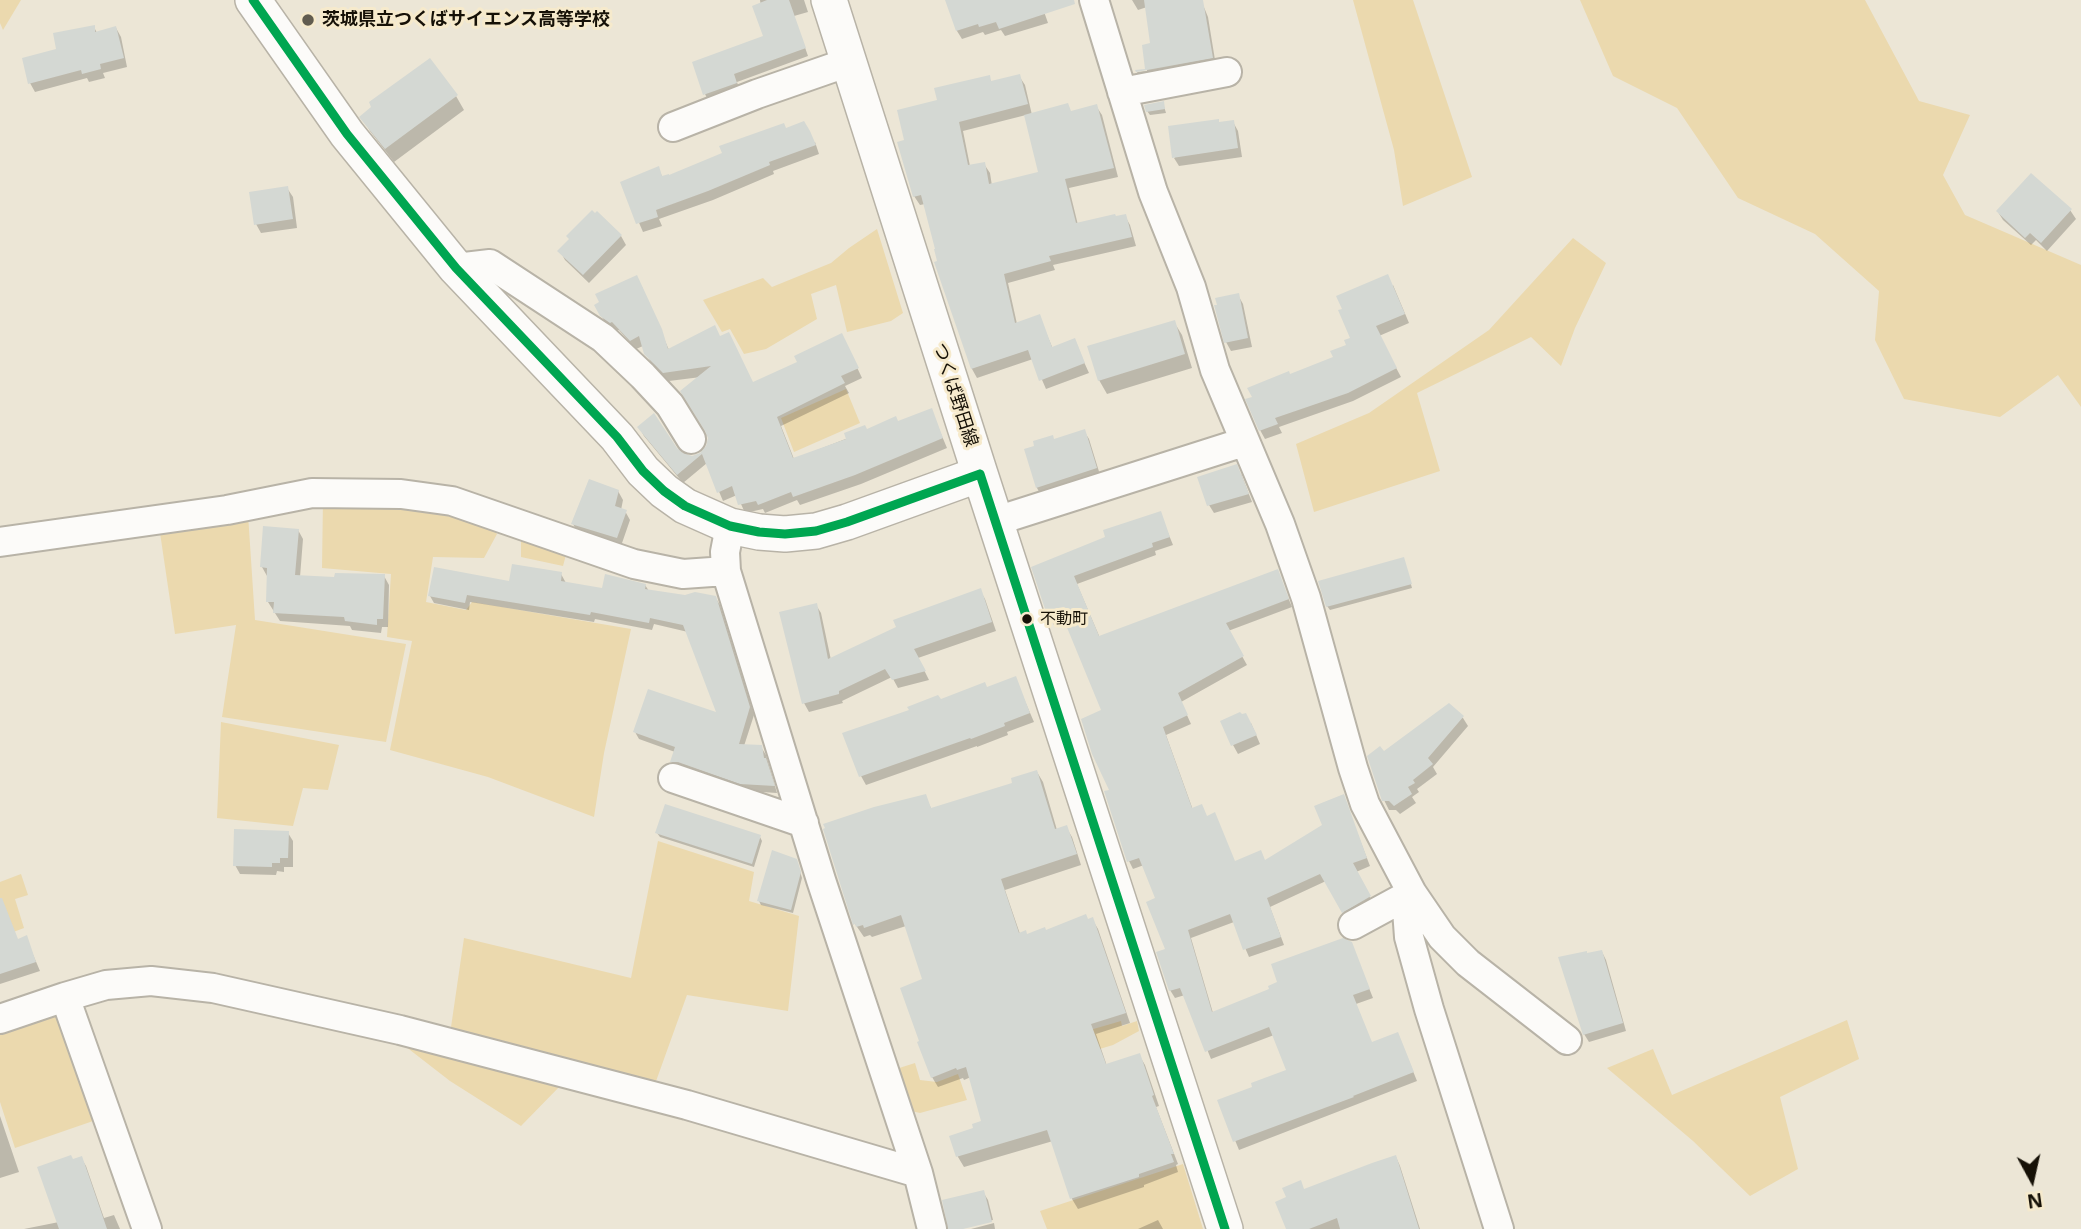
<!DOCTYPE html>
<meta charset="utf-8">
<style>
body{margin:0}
#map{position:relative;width:2081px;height:1229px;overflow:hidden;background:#ece6d6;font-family:"Open Sans",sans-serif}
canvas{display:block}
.north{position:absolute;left:1997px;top:1145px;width:70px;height:70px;-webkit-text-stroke:5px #f6eacc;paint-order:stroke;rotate:172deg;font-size:19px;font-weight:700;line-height:28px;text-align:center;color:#161107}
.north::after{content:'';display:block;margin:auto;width:24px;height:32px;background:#161107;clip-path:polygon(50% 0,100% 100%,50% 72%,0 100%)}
</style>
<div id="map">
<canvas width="2081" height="1229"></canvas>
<div class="north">N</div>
</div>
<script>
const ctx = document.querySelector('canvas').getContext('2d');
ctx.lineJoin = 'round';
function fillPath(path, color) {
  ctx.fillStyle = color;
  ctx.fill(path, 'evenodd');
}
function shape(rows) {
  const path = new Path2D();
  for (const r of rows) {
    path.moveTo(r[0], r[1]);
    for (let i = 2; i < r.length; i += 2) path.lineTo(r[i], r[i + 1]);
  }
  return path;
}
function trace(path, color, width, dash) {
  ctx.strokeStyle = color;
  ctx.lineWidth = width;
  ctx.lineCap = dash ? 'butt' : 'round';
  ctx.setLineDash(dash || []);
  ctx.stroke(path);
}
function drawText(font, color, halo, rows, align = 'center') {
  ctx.font = font + ' "Open Sans","Noto Sans JP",sans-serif';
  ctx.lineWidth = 6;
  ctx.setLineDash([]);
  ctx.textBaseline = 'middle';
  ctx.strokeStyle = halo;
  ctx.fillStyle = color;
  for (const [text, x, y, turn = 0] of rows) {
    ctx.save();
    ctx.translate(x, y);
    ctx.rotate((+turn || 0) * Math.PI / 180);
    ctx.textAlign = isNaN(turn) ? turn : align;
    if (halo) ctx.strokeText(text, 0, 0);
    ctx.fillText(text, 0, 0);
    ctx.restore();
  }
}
fillPath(shape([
 [0,0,21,0,3,30,0,23],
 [1353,0,1413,0,1472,177,1403,206,1394,150],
 [1580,0,1865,0,1919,101,1970,115,1943,175,1965,215,2081,265,2081,407,2058,375,2000,417,1904,399,1875,340,1879,291,1815,234,1738,198,1677,108,1613,76],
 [877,229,903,313,891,321,847,332,836,285,811,294,817,319,766,349,744,354,730,329,722,332,703,300,763,278,772,287,831,263,849,248],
 [1573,238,1606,263,1575,328,1561,366,1531,337,1417,393,1440,471,1314,512,1296,444,1369,413,1489,330],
 [846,389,860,423,794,452,781,418],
 [323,499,420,504,493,527,497,534,484,558,433,557,426,602,466,610,472,602,631,629,604,753,594,817,488,777,390,750,412,641,387,637,391,574,322,568],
 [248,514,255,620,406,644,386,742,222,717,236,625,175,634,159,526],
 [521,539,566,555,563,566,521,557],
 [221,722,339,745,328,790,303,788,293,826,217,818],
 [658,841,754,872,749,901,799,916,788,1011,687,995,655,1084,450,1034,464,938,631,978],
 [21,874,28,895,15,899,24,928,0,937,0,882],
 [56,1009,96,1120,15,1148,0,1102,0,1030],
 [1847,1020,1859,1059,1780,1097,1798,1169,1750,1196,1693,1141,1607,1068,1653,1049,1672,1095],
 [1121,1021,1122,1026,1137,1021,1139,1031,1113,1045,1093,1051,1083,1032],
 [401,1043,562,1084,521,1126,450,1081],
 [915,1063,920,1080,937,1082,958,1074,967,1100,920,1113,907,1110,893,1070],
 [1183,1164,1203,1229,1047,1229,1040,1211]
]), '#ebd9ae');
fillPath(shape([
 [760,0,804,0,808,12,794,16,808,56,737,82,740,91,709,102,705,94,765,37],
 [947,0,1040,0,1048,23,1005,36,1001,30,985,35,983,32,962,39,957,31],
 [1132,0,1201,0,1208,17,1216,66,1142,80,1137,72,1147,71,1144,46,1152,45,1147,7,1138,10],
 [94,27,97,33,116,28,121,37,127,67,103,73,105,78,89,82,87,78,35,92,30,83,58,51],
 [1019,76,1025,85,1032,115,1071,113,1096,106,1102,115,1118,177,1069,188,1078,225,1125,216,1130,225,1136,246,1053,265,1055,270,1008,283,1017,324,1039,316,1053,349,1074,340,1089,373,1046,389,1033,359,977,378,972,369,936,263,939,262,925,204,920,205,914,196,906,141,939,101,989,77,992,83],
 [1026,115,1041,173,992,186,990,173,984,164,970,166,963,131],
 [456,96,464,110,394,162,370,131,362,117],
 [1163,103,1166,113,1150,115,1147,111],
 [1233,122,1238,131,1242,157,1179,166,1174,158,1219,124],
 [815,142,819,154,773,171,774,174,713,200,659,219,662,226,643,232,622,183,658,168,663,178],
 [287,188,293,197,297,228,261,233,256,224],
 [2070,210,2076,219,2047,251,2036,240,2031,245,2003,220,1998,212],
 [597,213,621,236,626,245,589,283,565,260,560,251],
 [1393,285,1409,323,1379,336,1401,377,1353,401,1279,427,1282,433,1265,439,1260,430,1290,376,1335,358,1349,346,1352,338],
 [642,287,669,350,720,338,753,384,846,344,862,378,845,386,849,393,781,426,794,459,866,431,897,423,931,410,947,448,861,484,800,505,797,500,765,513,763,509,745,513,737,495,723,501,707,463,683,483,644,436,639,427,682,455,692,457,701,454,708,447,709,438,701,377,669,381,651,363,643,346,636,349,619,330,616,331,607,325,596,306],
 [1238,295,1243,304,1252,347,1231,351,1226,342],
 [1174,322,1182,335,1192,368,1107,394,1099,380],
 [1084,431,1089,439,1101,478,1042,497,1037,488,1026,450],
 [1241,474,1252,502,1214,513,1209,505],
 [618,491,623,500,621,510,625,511,630,520,621,546,578,533,573,524],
 [1160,513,1173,545,1155,551,1156,555,1077,584,1100,638,1277,571,1292,607,1228,631,1247,665,1181,702,1191,724,1166,735,1193,810,1235,863,1265,862,1324,826,1343,796,1370,866,1356,872,1374,905,1348,920,1326,881,1270,907,1284,945,1249,957,1234,922,1191,938,1213,1013,1271,990,1351,943,1373,998,1356,1004,1372,1044,1398,1034,1417,1081,1239,1150,1219,1101,1255,1088,1288,1071,1274,1035,1211,1059,1185,995,1175,998,1170,990,1168,950,1158,899,1144,865,1133,869,1129,861,1111,791,1103,711,1066,620,1054,625,1049,617,1033,568,1108,538],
 [298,530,303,539,300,577,336,578,384,576,389,585,388,627,382,627,381,633,352,630,350,626,280,621,268,602,267,576,262,567],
 [1405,563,1412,588,1330,610,1327,606],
 [561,574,566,583,603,591,645,585,649,591,685,597,715,597,720,605,754,715,744,746,761,747,766,755,777,793,746,791,676,769,672,761,675,752,639,739,635,732,719,715,688,632,654,624,652,630,595,619,594,622,470,602,469,610,434,603,430,596],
 [980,590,985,599,996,631,918,658,929,680,898,688,892,677,842,701,843,703,809,712,804,703,816,605,821,613,831,660],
 [1015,678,1034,722,1007,732,1008,735,977,747,977,746,866,785,861,776,940,701,987,689],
 [1449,706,1463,718,1468,726,1433,767,1437,774,1417,789,1419,792,1412,797,1416,803,1400,814,1396,810,1389,810,1384,800,1384,754],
 [1251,723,1260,744,1238,754,1233,745],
 [1037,772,1043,782,1057,830,1066,827,1072,837,1081,865,1005,890,1020,934,1027,936,1046,932,1092,919,1098,929,1130,1023,1096,1034,1107,1066,1139,1055,1145,1065,1159,1106,1156,1107,1178,1164,1176,1165,1178,1172,1144,1185,1144,1187,1078,1209,1072,1199,1053,1141,964,1167,958,1157,951,1137,976,1130,983,1123,971,1077,964,1080,963,1078,938,1087,932,1077,924,980,906,926,872,937,870,935,864,937,855,924,925,796,932,810,1014,784],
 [288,833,293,841,293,867,284,867,284,872,277,871,276,875,240,874,235,865],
 [657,833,760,837,762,841,754,867,660,837],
 [798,865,802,878,793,913,761,905,759,901],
 [26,938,40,971,0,984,0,941,18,940],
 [1602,952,1606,960,1626,1031,1589,1042,1584,1034,1587,955],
 [0,1116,19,1172,0,1178],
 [1396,1157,1400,1166,1420,1229,1288,1229,1305,1190],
 [81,1158,86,1166,104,1218,114,1215,120,1229,24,1229,59,1222,72,1160],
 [983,1192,988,1200,993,1220,950,1229],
 [1158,1220,1163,1229,1138,1229],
 [994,1223,995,1229,971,1229]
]), '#0003');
fillPath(shape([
 [767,0,789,0,806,48,734,74,737,83,703,95,692,62,763,36,752,6],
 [945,0,1074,0,1075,4,999,29,996,22,979,27,978,24,956,31],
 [1144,0,1203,0,1213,58,1136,72,1135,70,1145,69,1142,45,1150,43],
 [95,25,95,32,116,26,124,58,100,64,101,69,82,74,81,70,28,84,22,58,56,49,53,33],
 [430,58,458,95,385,149,359,117,371,107,369,102],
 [1020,74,1028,104,959,122,968,165,985,162,989,184,1038,172,1024,115,1068,103,1071,111,1097,104,1114,168,1065,179,1076,223,1115,214,1116,216,1126,214,1132,237,1049,256,1051,261,1004,274,1015,323,1040,314,1052,347,1075,338,1085,363,1039,381,1028,350,971,369,934,262,937,261,934,249,935,249,921,195,913,197,897,142,904,140,897,110,937,100,934,88,990,75,991,81],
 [1164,101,1165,109,1146,112,1144,105],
 [1219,119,1219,122,1234,120,1238,148,1172,158,1168,126],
 [804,121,810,131,816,145,769,162,770,165,708,191,656,210,658,217,636,224,620,182,659,166,662,176,669,174,669,175,722,153,719,146,784,123,786,128],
 [2031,173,2072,209,2041,243,2030,233,2025,238,1996,211],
 [288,186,293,219,254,225,249,192],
 [592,210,595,213,597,211,622,235,583,275,557,251,569,239,566,236],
 [1388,274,1405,314,1376,326,1397,368,1348,393,1275,418,1278,424,1259,431,1245,399,1252,397,1247,388,1289,371,1290,374,1333,357,1330,351,1346,345,1344,340,1350,338,1338,310,1342,309,1336,296],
 [637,275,662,329,668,349,715,325,720,336,729,332,753,382,797,362,794,356,842,333,859,368,841,376,845,383,777,417,793,458,846,439,844,433,865,425,867,429,896,416,898,421,932,408,943,438,855,475,793,497,791,492,758,505,756,501,738,505,732,486,717,493,702,454,677,475,637,427,654,413,677,448,683,453,692,456,700,453,706,446,708,438,705,431,680,391,711,366,663,373,644,354,639,336,630,341,612,322,610,323,600,316,594,305,599,302,595,294],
 [1239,293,1248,338,1224,343,1214,305,1217,305,1215,298],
 [1175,320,1185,354,1098,381,1087,346],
 [1085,429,1097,468,1036,488,1024,449,1034,446,1033,441,1053,435,1054,439],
 [1237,464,1249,494,1207,506,1197,477],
 [589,479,619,490,615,506,627,510,617,538,571,524],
 [1161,511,1170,537,1152,543,1153,547,1074,576,1099,636,1278,569,1289,599,1226,623,1244,656,1178,693,1188,715,1163,727,1192,808,1202,804,1207,816,1215,812,1235,861,1261,850,1265,860,1322,825,1314,806,1344,794,1367,858,1353,863,1371,896,1342,913,1320,874,1267,898,1281,937,1243,950,1230,914,1188,930,1212,1012,1269,989,1268,986,1277,982,1271,964,1343,938,1352,942,1370,989,1353,995,1372,1042,1398,1032,1414,1072,1353,1096,1354,1097,1233,1142,1217,1100,1252,1087,1251,1083,1286,1070,1269,1027,1205,1052,1180,988,1169,991,1156,952,1165,949,1146,902,1155,898,1139,858,1127,862,1104,791,1109,790,1092,754,1081,719,1101,710,1061,613,1048,618,1031,567,1105,537,1103,530],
 [263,526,299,529,295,575,334,577,335,573,385,574,383,619,377,619,377,625,345,621,344,617,273,613,274,602,266,602,267,568,260,567],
 [1404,557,1412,584,1326,607,1318,581],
 [512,564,562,572,561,581,602,588,605,574,646,584,645,589,685,595,695,592,716,596,750,707,739,744,762,745,764,758,766,758,775,786,740,784,678,762,670,762,675,747,633,732,648,689,716,712,683,625,650,618,649,623,591,612,590,615,467,595,465,603,428,596,434,567,509,581],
 [981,588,992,622,914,649,926,671,892,680,885,669,839,691,839,694,802,704,779,612,817,603,828,659,896,627,893,620],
 [1016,676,1030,713,1004,723,1005,726,971,739,970,738,859,777,842,733,909,710,907,707,938,695,941,699,985,682,987,687],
 [1449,703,1464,716,1428,758,1433,764,1413,780,1415,783,1408,787,1412,794,1394,806,1389,801,1382,801,1367,756,1380,746,1384,751],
 [1240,712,1242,714,1246,713,1257,735,1231,746,1220,721],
 [1037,770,1055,829,1067,825,1077,854,1001,879,1019,933,1026,930,1027,934,1045,927,1046,930,1086,914,1088,919,1093,917,1126,1013,1091,1024,1106,1064,1140,1053,1154,1095,1152,1096,1174,1154,1171,1154,1174,1162,1139,1174,1139,1177,1070,1199,1047,1130,956,1157,949,1136,973,1128,972,1124,981,1121,966,1067,957,1070,956,1068,931,1078,917,1042,919,1041,900,988,922,979,901,915,864,928,863,925,856,927,855,924,853,925,823,829,825,828,823,824,874,807,926,794,931,808,1012,783,1011,778],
 [665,804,761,835,752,864,655,833],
 [234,829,289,831,288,858,280,858,280,863,272,863,272,867,233,866],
 [772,850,797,859,801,872,791,910,757,901],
 [0,898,2,898,18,939,27,935,36,962,0,974],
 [1602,950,1623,1023,1583,1035,1558,957,1587,951,1587,953],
 [71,1155,73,1159,82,1156,107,1229,59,1229,37,1167],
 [1396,1155,1419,1229,1340,1229,1337,1218,1309,1229,1286,1229,1275,1202,1286,1197,1282,1188,1301,1180,1304,1189,1372,1163],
 [984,1190,992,1222,963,1229,948,1229,942,1200]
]), '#d4d8d3');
const minor = shape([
 [1094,0,1153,192,1191,287,1215,370,1280,524,1306,598,1353,768,1365,804,1412,893,1442,937,1468,963,1567,1040],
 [1122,92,1227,72],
 [673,127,757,94,849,62],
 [456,268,490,264,603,338,643,376,670,405,691,439],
 [996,521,1244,442],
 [730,526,725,552,726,571,821,880,918,1173,932,1229],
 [0,542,227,510,312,493,401,494,452,501,634,564,683,574,726,571],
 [673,778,804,823],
 [1406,896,1409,937,1429,1009,1499,1229],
 [1353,925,1412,893],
 [65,997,147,1229],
 [0,1019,65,997,106,985,151,981,213,988,400,1030,687,1105,918,1173]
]);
const major = shape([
 [253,0,347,134,456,268,617,437,643,471,664,491,685,506,730,526,759,532,785,534,816,531,847,522,980,474],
 [829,0,980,474,1225,1229]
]);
trace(minor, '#b8b3a7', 32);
trace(major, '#b8b3a7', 38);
trace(minor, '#fcfbf9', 28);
trace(major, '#fcfbf9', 35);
trace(shape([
 [253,0,347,134,456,268,617,437,643,471,664,491,685,506,730,526,759,532,785,534,816,531,847,522,980,474],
 [980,474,1225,1229]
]), '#00a651', 9);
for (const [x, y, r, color] of [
 [308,20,7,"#615c4f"],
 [1027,619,6,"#161107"]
]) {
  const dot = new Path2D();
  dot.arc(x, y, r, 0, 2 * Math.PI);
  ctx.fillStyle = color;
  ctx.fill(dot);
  trace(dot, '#f6eacc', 2.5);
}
drawText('16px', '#161107', '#f6eacc', [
 ["不動町",1040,619]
], 'left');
drawText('bold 18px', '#161107', '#f6eacc', [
 ["茨城県立つくばサイエンス高等学校",322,20]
], 'left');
drawText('18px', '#161107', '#f6eacc', [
 ["つくば野田線",955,395,72]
]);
</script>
